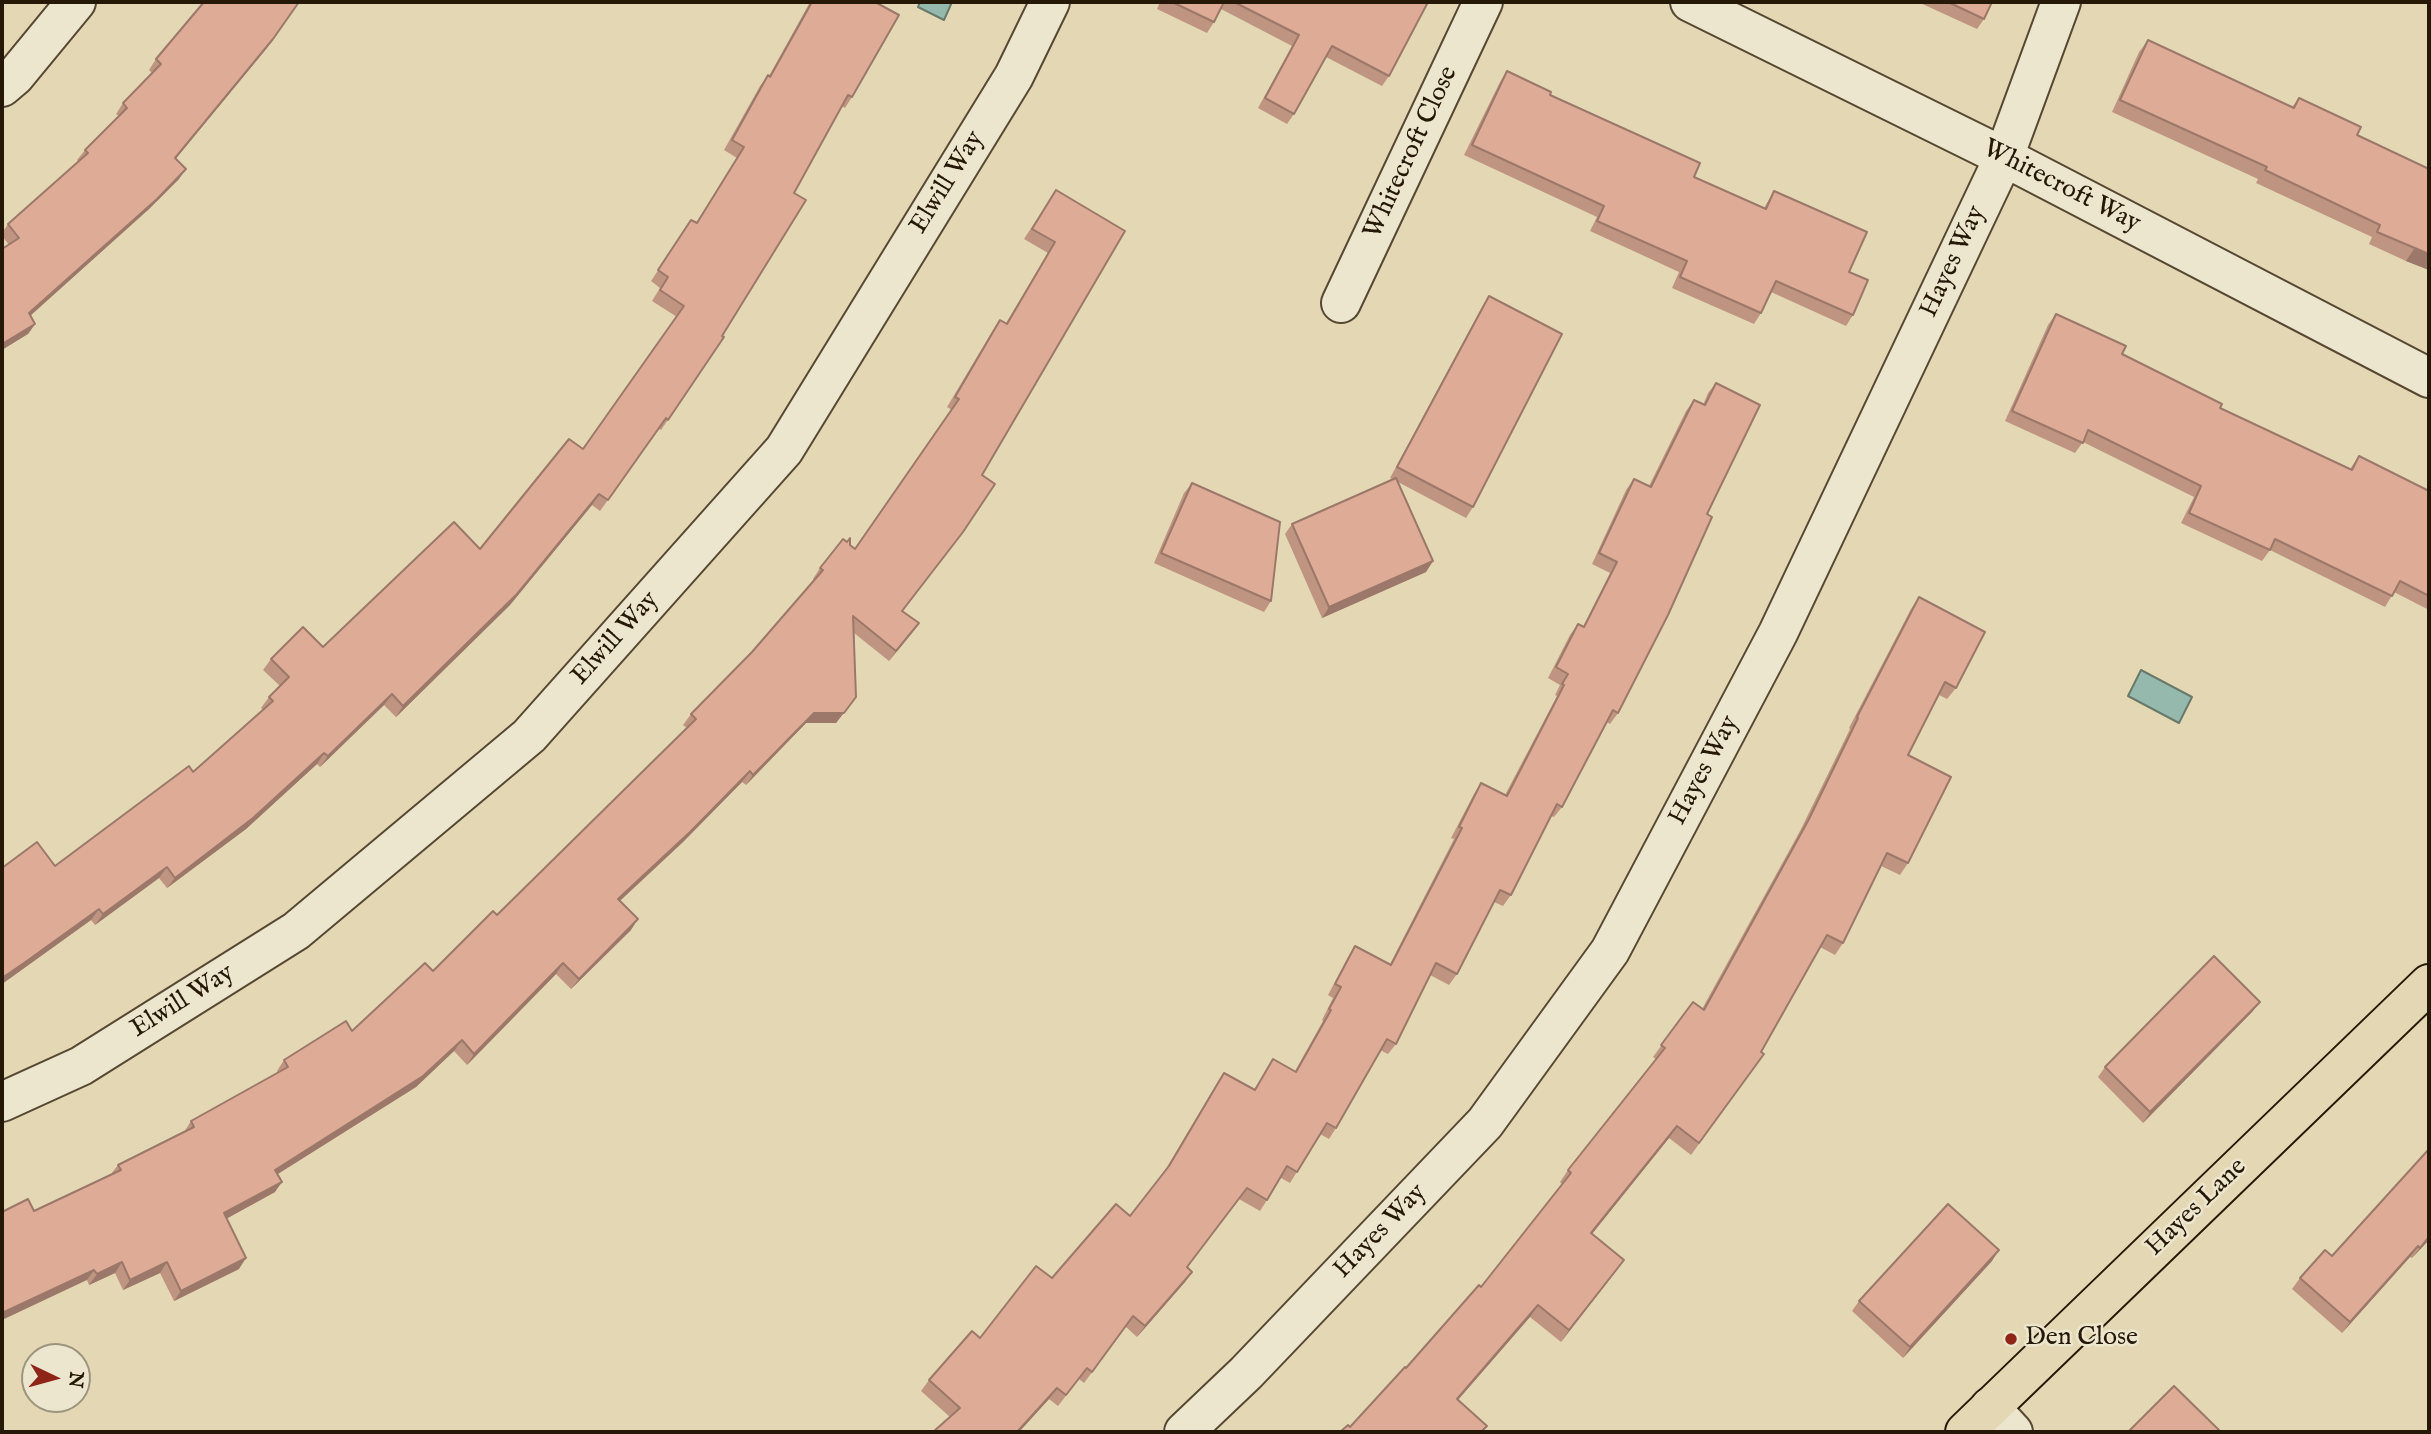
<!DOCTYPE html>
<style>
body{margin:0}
#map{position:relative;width:2431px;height:1434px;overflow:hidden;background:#e4d8b4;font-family:"IM FELL English",serif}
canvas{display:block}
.frame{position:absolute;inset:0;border:4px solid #261806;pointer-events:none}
.north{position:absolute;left:21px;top:1343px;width:70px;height:70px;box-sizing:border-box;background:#ede6ce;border:2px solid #9d947e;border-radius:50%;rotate:95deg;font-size:19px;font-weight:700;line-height:28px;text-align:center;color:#261806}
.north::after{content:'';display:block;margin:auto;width:24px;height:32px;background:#8f2418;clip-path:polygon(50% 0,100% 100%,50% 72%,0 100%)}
</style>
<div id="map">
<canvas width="2431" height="1434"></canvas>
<div class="frame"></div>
<div class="north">N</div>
</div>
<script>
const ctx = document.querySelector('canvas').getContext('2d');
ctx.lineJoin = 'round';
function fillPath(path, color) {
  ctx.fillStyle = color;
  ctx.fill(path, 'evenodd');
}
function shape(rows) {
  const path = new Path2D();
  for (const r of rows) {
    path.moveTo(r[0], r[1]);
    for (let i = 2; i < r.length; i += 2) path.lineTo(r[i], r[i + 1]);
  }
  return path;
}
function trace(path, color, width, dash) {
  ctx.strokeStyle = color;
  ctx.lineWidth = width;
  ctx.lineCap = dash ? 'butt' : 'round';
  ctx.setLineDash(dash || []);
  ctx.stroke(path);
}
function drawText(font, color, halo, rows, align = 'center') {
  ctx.font = font + ' "IM FELL English",serif';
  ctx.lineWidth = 5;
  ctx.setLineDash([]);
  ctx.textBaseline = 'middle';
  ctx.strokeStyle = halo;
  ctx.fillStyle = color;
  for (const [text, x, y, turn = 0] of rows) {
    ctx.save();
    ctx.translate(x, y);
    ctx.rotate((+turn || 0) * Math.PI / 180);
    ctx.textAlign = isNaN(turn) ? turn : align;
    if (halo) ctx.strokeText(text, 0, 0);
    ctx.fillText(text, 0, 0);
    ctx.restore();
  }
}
const water = shape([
 [920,2,952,2,944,20,918,7,920,2],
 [2141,670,2192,697,2179,723,2128,696,2141,670]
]);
fillPath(water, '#95baad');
trace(water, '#69796a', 2);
const minor = shape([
 [1690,2,2004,157,2429,378],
 [2,87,15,76,76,2],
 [1341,303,1483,2],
 [2,1102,81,1066,296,931,529,736,784,450,1014,76,1050,2],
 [1990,1407,2013,1432],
 [1184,1432,1246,1373,1485,1123,1610,951,1778,633,2004,157,2061,2]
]);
const major = shape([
 [1965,1432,2429,984]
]);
trace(minor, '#564832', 42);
trace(major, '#261806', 42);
trace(minor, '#ede6ce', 38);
trace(major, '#e4d8b4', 38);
fillPath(shape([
 [810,2,875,2,852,97,845,108,842,106,794,193,722,336,724,337,661,430,659,429,600,511,592,505,510,605,396,717,384,705,320,767,317,764,246,829,167,888,159,878,95,925,91,920,2,984,2,868,55,866,193,772,263,710,261,708,269,697,280,686,263,670,271,659,323,647,480,549,583,449,677,317,652,301,660,288,651,281,684,231,696,223,737,158,724,150,760,86,768,75,769,76],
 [1160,2,1423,2,1389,76,1382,86,1326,57,1294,114,1287,124,1258,108,1292,46,1221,9,1214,22,1207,33,1157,9],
 [1918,2,1992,2,1984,19,1977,29],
 [2148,40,2292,107,2299,98,2357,135,2429,169,2429,270,2406,261,2369,244,2372,237,2256,183,2258,179,2112,112,2139,52],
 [266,49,176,158,179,179,149,209,30,316,35,324,28,334,9,245,2,236,2,233,8,224,79,162,77,160,85,150,119,116,116,114,123,103,152,73,149,70,156,59],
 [1507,71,1694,177,1764,208,1774,191,1849,272,1853,315,1846,326,1771,292,1761,313,1754,324,1672,288,1679,272,1590,231,1597,217,1464,155,1500,82],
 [1056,190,1125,231,982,475,955,542,903,611,919,623,889,661,854,633,856,697,836,723,806,723,746,785,742,782,683,842,620,901,631,930,571,989,556,974,467,1065,454,1051,416,1087,278,1174,275,1192,227,1218,239,1269,174,1301,160,1273,123,1290,115,1273,89,1285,87,1280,34,1211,111,1174,118,1165,184,1132,191,1121,278,1073,277,1071,284,1060,352,1031,433,971,497,915,687,728,683,725,691,714,752,652,814,580,813,579,820,568,850,545,855,549,952,410,947,407,993,330,1000,320,1006,323,1048,253,1024,239],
 [1489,296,1473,507,1466,518,1398,482,1433,561,1426,572,1322,618,1285,534,1292,524,1392,479,1390,478,1482,307],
 [2056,314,2122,354,2220,408,2350,469,2359,456,2429,491,2429,610,2394,592,2385,607,2270,550,2262,561,2181,523,2194,497,2083,442,2075,453,2005,421,2048,325],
 [1716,383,1707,514,1618,713,1610,724,1607,722,1562,807,1554,817,1551,816,1511,895,1503,906,1494,902,1457,974,1449,985,1430,975,1396,1044,1388,1054,1380,1050,1336,1128,1329,1139,1320,1134,1290,1183,1281,1178,1260,1211,1239,1199,1187,1267,1185,1282,1137,1337,1126,1327,1084,1383,1079,1379,1058,1406,1049,1399,1019,1432,933,1432,950,1417,921,1391,929,1380,1052,1278,1130,1216,1164,1172,1217,1083,1224,1073,1254,1090,1273,1059,1295,1071,1323,1021,1322,1020,1333,998,1328,995,1348,957,1355,946,1390,964,1454,839,1451,838,1474,794,1481,783,1505,795,1557,696,1555,695,1560,685,1548,678,1570,635,1578,624,1583,627,1610,573,1592,564,1626,490,1634,479,1649,486,1686,411,1694,400,1703,405,1708,393],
 [1192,483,1271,601,1264,612,1154,563,1184,493],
 [1919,597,1956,688,1947,699,1939,695,1908,755,1908,863,1900,875,1881,866,1843,943,1835,955,1820,947,1761,1052,1764,1054,1691,1155,1669,1138,1592,1234,1616,1271,1561,1342,1530,1317,1458,1400,1350,1427,1406,1368,1481,1287,1562,1184,1560,1182,1568,1170,1656,1059,1653,1057,1693,1002,1702,1009,1800,831,1850,729,1849,728,1911,609],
 [2260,1002,2252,1012,2143,1123,2098,1077,2105,1067],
 [2429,1240,2412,1258,2410,1257,2342,1333,2292,1289,2300,1278,2332,1256],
 [1992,1261,1903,1358,1852,1311,1859,1301]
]), '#bf9481');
fillPath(shape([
 [273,39,266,49,168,168,175,158],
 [186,169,179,179,149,209,21,324,29,313],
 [2414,249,2429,254,2429,270,2406,261],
 [35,324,28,334,2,350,2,344],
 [599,494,592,505,510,605,396,717,403,706],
 [1433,561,1426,572,1322,618,1329,607],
 [919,623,911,634,889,661,896,651],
 [392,694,384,705,320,767,328,756],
 [856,697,836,723,806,723,746,785,753,775,814,713],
 [324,753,317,764,246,829,167,888,175,878],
 [750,771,742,782,683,842,611,909,618,899],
 [167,867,159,878,95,925,103,914],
 [99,909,91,920,2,984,2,978],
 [638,919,631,930,571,989,579,979],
 [563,963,556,974,467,1065,474,1054],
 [2260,1002,2252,1012,2143,1123,2150,1112],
 [462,1040,454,1051,416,1087,268,1180,275,1170],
 [1677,1126,1669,1138,1583,1245,1591,1233],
 [282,1182,275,1192,217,1224,224,1213],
 [2429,1237,2429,1240,2412,1258,2420,1248],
 [2418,1246,2410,1257,2342,1333,2350,1322],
 [1999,1250,1992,1261,1903,1358,1910,1347],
 [246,1258,239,1269,174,1301,181,1291],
 [1624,1260,1616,1271,1561,1342,1569,1330],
 [122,1262,115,1273,89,1285,97,1274],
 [167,1262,160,1273,123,1290,130,1280],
 [94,1270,87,1280,2,1320,2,1313],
 [1192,1272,1185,1282,1137,1337,1145,1326],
 [1538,1305,1530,1317,1449,1410,1457,1399],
 [1057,1388,1049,1399,1019,1432,1017,1432]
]), '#9b7869');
const building = shape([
 [204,2,299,2,273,39,175,158,186,169,157,199,29,313,35,324,2,344,2,249,19,238,8,224,88,153,85,150,127,108,123,103,161,64,156,59,204,2],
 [812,2,875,2,899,15,852,97,848,95,794,193,806,200,722,336,724,337,668,420,666,418,608,500,599,494,517,594,403,706,392,694,328,756,324,753,253,818,175,878,167,867,103,914,99,909,24,963,2,978,2,877,3,876,2,874,2,868,37,842,55,866,189,766,193,772,273,701,269,697,289,677,271,659,303,627,323,647,454,522,480,549,569,439,583,449,684,306,660,290,668,277,658,270,691,220,697,223,744,147,732,140,768,75,770,77,812,2],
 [1172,2,1224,2,1214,22,1172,2],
 [1234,2,1423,2,1427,4,1389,76,1332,46,1294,114,1265,98,1299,35,1234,2],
 [1948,2,1992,2,1984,19,1948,2],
 [2148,40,2294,108,2299,98,2361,127,2357,135,2429,169,2429,254,2377,232,2380,225,2265,170,2267,167,2120,100,2148,40],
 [1507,71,1551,92,1550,95,1700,163,1694,177,1766,209,1774,191,1867,232,1849,272,1868,280,1853,315,1776,281,1761,313,1680,277,1687,261,1597,221,1604,206,1472,145,1507,71],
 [1056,190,1125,231,982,475,995,484,963,532,902,611,919,623,896,651,853,616,856,697,844,713,814,713,753,775,750,771,690,832,618,899,638,919,579,979,563,963,474,1054,462,1040,423,1076,275,1170,282,1182,224,1213,246,1258,181,1291,167,1262,130,1280,122,1262,97,1274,94,1270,2,1313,2,1212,28,1199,34,1211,121,1170,118,1165,194,1127,191,1121,288,1067,284,1060,346,1021,352,1031,425,963,433,971,493,911,497,915,696,719,691,714,752,652,823,570,820,568,843,539,847,542,850,538,850,545,855,549,959,399,955,397,1000,320,1007,324,1055,242,1032,229,1056,190],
 [1489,296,1562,334,1473,507,1397,467,1489,296],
 [2056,314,2126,346,2122,354,2222,404,2220,408,2352,470,2359,456,2429,491,2429,596,2400,581,2392,596,2275,539,2270,550,2189,513,2201,486,2088,430,2083,443,2012,411,2056,314],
 [1716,383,1760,405,1707,514,1712,517,1668,615,1618,713,1613,710,1562,807,1557,804,1511,895,1500,890,1457,974,1436,963,1396,1044,1387,1039,1336,1128,1327,1123,1297,1172,1287,1166,1267,1200,1247,1188,1187,1267,1192,1272,1145,1326,1133,1316,1092,1372,1087,1368,1066,1395,1057,1388,1017,1432,933,1432,960,1408,929,1380,972,1331,980,1338,1036,1266,1052,1278,1116,1204,1130,1216,1169,1166,1224,1073,1255,1090,1273,1059,1296,1072,1331,1010,1329,1009,1341,987,1335,984,1355,946,1391,965,1462,828,1459,827,1481,783,1507,796,1564,685,1562,684,1568,674,1556,667,1578,624,1584,627,1617,562,1599,553,1634,479,1651,487,1694,400,1705,405,1716,383],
 [1396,478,1433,561,1329,607,1292,524,1396,478],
 [1192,483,1280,522,1271,601,1161,553,1192,483],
 [1919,597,1985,632,1956,688,1945,682,1908,755,1951,777,1908,863,1887,853,1843,943,1827,935,1761,1052,1764,1054,1699,1143,1677,1126,1591,1233,1624,1260,1569,1330,1538,1305,1457,1399,1487,1426,1481,1432,1340,1432,1348,1425,1350,1427,1405,1367,1406,1368,1479,1285,1481,1287,1571,1173,1568,1170,1665,1048,1661,1045,1693,1002,1704,1010,1809,819,1858,718,1857,717,1919,597],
 [2214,956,2260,1002,2150,1112,2105,1067,2214,956],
 [2429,1149,2429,1237,2420,1248,2418,1246,2350,1322,2300,1278,2325,1250,2332,1256,2429,1149],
 [1948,1204,1999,1250,1910,1347,1859,1301,1948,1204],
 [2174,1386,2221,1432,2128,1432,2174,1386]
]);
fillPath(building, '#deac96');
trace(building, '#9b7869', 2);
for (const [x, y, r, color] of [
 [2011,1339,7,"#8f2418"]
]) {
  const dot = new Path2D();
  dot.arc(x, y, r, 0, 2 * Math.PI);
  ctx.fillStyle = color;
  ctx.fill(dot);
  trace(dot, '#ede6ce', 2.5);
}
drawText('26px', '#261806', '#ede6ce', [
 ["Whitecroft Close",1412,153,-65],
 ["Elwill Way",948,183,-58],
 ["Whitecroft Way",2061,187,27],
 ["Hayes Way",1954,262,-65],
 ["Elwill Way",616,639,-48],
 ["Hayes Way",1705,771,-62],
 ["Elwill Way",183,1002,-32],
 ["Hayes Lane",2197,1208,-44],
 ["Hayes Way",1381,1232,-46]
]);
drawText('26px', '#261806', '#ede6ce', [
 ["Den Close",2025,1339]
], 'left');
</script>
